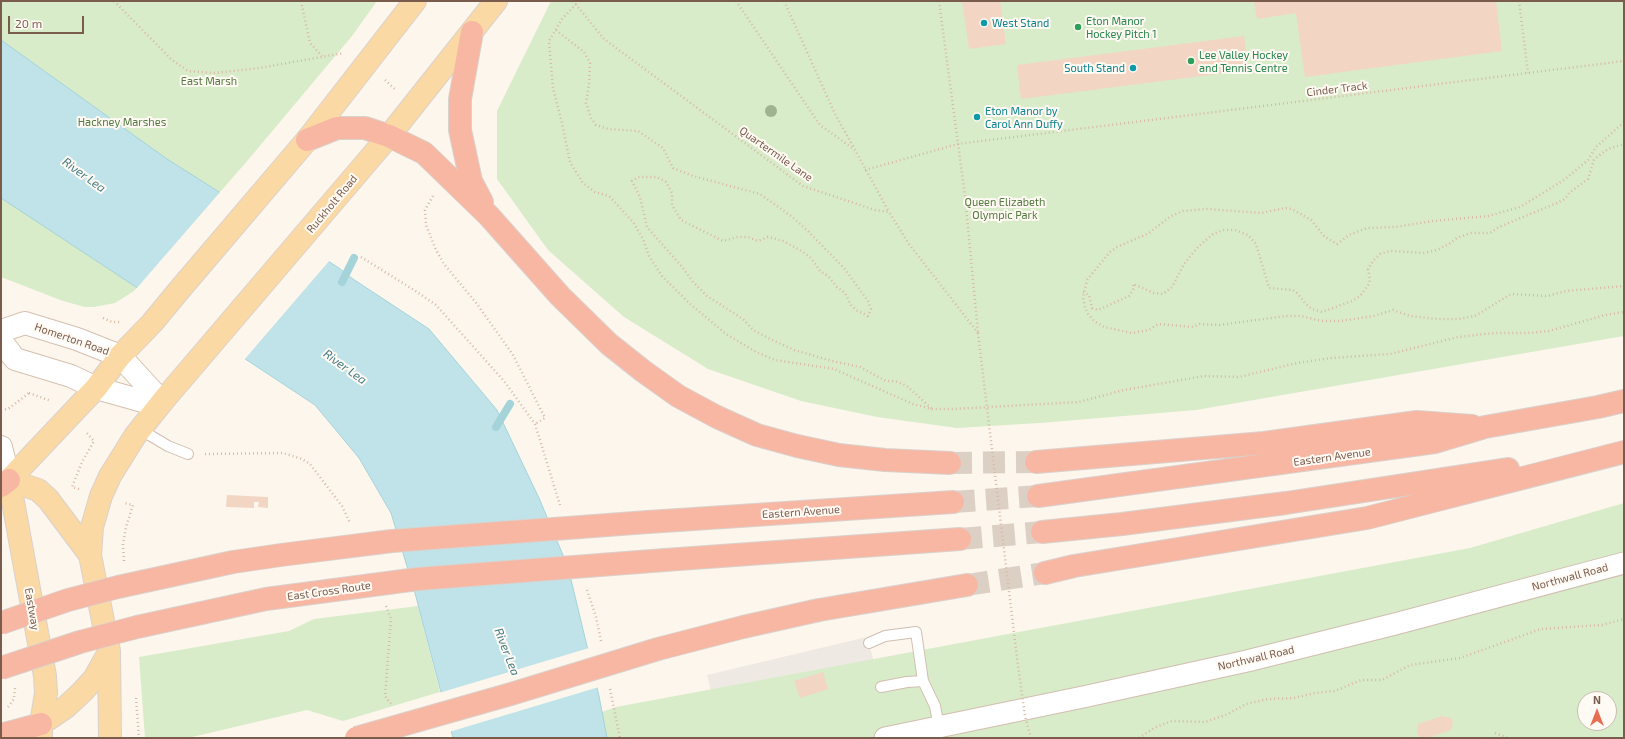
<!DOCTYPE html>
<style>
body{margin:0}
#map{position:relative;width:1625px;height:739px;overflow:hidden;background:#fdf6ec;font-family:"Exo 2",sans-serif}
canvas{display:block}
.frame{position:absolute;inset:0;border:2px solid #7a5c4d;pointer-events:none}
.north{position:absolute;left:1577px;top:691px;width:40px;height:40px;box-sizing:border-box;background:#fffaf3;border:1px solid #cabbb1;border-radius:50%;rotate:0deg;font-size:11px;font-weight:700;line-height:16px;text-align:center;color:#7a5c4d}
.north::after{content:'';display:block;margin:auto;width:14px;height:18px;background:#e76f51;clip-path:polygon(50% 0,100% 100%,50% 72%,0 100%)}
.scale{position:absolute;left:8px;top:16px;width:76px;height:18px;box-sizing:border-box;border:2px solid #7a5c4d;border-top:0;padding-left:5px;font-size:12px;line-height:14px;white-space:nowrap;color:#7a5c4d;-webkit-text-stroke:3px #fffaf3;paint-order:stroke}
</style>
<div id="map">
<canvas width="1625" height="739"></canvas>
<div class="frame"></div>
<div class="north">N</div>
<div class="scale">20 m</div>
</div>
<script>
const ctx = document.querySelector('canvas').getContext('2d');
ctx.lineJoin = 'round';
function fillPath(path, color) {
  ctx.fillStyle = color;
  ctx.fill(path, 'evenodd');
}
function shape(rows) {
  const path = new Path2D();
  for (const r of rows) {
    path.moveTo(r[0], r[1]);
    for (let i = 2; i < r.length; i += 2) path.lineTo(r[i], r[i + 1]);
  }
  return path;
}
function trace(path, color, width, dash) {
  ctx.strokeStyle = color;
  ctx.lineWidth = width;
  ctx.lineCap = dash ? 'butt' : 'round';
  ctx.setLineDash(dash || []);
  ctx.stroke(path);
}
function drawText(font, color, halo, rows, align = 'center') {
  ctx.font = font + ' "Exo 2",sans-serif';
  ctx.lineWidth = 4;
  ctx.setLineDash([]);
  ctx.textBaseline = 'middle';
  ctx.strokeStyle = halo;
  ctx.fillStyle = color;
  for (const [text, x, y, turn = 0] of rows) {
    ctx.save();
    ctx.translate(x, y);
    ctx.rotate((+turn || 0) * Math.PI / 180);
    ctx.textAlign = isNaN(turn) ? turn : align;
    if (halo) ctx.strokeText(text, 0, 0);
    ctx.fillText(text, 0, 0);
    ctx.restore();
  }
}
fillPath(shape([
 [867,637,886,705,717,716,707,675]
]), '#efe9e4');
fillPath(shape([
 [1,1,377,1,352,36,248,160,134,291,115,303,94,307,85,307,63,301,1,277],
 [551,1,1624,1,1624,336,1196,410,1040,423,957,428,877,417,801,401,708,369,624,317,548,250,497,179,497,111],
 [1624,503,1624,738,528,738,616,707,1470,548],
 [1585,699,1609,699,1609,723,1585,723],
 [418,606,440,692,343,721,307,710,188,738,145,738,139,657,289,631,314,619]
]), '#d8ecc9');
const water = shape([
 [1,40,167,159,339,268,353,279,429,329,497,410,539,498,568,567,599,696,607,738,453,738,415,593,391,513,359,458,315,405,1,198,1,40]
]);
fillPath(water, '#bfe3e8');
trace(water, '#a5d3da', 1);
fillPath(shape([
 [221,191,330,260,244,360,136,289],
 [589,648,599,687,449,732,439,693]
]), '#fdf6ec');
trace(shape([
 [342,282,354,258],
 [496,427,510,404]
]), '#a5d3da', 8);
fillPath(shape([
 [962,1,1000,1,1006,44,969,49],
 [1254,1,1496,1,1502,51,1305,77,1296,13,1257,19],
 [1244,36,1249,70,1021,99,1017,65],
 [227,495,268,497,268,508,258,507,259,502,254,502,254,508,226,507],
 [823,672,828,689,800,698,794,681],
 [1442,716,1451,718,1453,722,1451,730,1428,738,1421,738,1418,735,1417,732,1418,724]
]), '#f3d5c3');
trace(shape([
 [950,463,1036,462],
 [953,502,1038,496],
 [960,539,1042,532],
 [967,585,1045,573]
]), '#dcd0c4', 22, [22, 11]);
const lane = shape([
 [141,430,168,446,188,454],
 [869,643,885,636,916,632,923,681],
 [881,687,907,682,923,681,935,706,939,727]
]);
const street = shape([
 [885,738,1083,697,1247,661,1395,624,1624,563]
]);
const secondary = shape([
 [1,331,25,323,77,339,120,356,162,402],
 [1,341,15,359,71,376,96,388,146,402,162,402],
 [1,447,9,480]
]);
const primary = shape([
 [9,480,96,388,120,356,152,323,181,288,307,140,415,1],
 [9,480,45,676,46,693,41,724,41,738],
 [9,480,38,490,48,499,90,555],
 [41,724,66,707,82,692,94,679,109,652],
 [110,738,109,651,90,555,92,527,101,496,110,476,135,436,162,402,389,136,496,1]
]);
const highway = shape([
 [472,32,460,99,460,130,471,181,482,202],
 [307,140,337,128,365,128,389,136,424,153,489,216,560,296,609,344,643,371,678,396,717,417,757,435,797,446,839,455,885,460,950,463],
 [1036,462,1264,443,1417,422,1472,426],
 [1,486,9,480],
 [1038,496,1435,442,1485,427,1598,407,1624,401],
 [648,522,953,502],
 [1042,532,1122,524,1286,503,1508,469],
 [665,560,960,539],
 [1045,573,1074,566,1367,518,1624,452],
 [658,649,743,627,819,610,967,585],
 [1,735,41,724]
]);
trace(lane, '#d1beb0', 12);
trace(street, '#d1beb0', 23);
trace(secondary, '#d6c0b0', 24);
trace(primary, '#dad1cd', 24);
trace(highway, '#dad1cd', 24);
trace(shape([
 [114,1,172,60,188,71,215,73,259,68,344,53],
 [301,1,310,43,322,56],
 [573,1,604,39,803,186,875,210,889,212,909,244,978,333],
 [736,1,820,125,855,150,889,212],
 [784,1,835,114,854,148],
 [939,1,965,196,978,333],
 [1519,1,1528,73],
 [576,4,562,19,549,41,553,88,562,123,570,162,583,183,595,192,609,196,633,222,643,239,649,256,662,276,689,303,726,334,756,352,775,360,834,369,913,404,932,409,953,409,1079,402,1124,390,1204,376,1239,377,1297,363,1331,358,1390,354,1458,337,1494,333,1527,333,1549,331,1605,315,1624,312],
 [556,30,584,52,590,63,589,84,586,103,591,118,596,125,608,129,638,131,663,148,673,168,693,176,760,194,791,216,808,231,844,268,868,301,871,309,868,316,856,310,851,305,845,293,837,287,828,276,820,271,811,258,800,250,783,241,768,237,758,241,748,237,738,237,723,241,681,220,672,205,672,193,666,182,657,177,638,177,632,181,640,197,647,227,683,268,693,282,707,296,743,319,753,330,768,338,794,350,832,361,860,367,886,381,895,381,907,386,932,409],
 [385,80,396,90],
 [1624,122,1596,147,1588,160,1564,180,1520,207,1488,216,1433,221,1395,227,1367,228,1349,235,1337,244,1325,237,1311,220,1292,209,1285,208,1261,213,1207,209,1183,211,1171,216,1149,233,1117,247,1110,252,1087,280,1083,297,1085,307,1088,314,1094,321,1104,327,1132,333,1149,330,1158,324,1193,327,1200,324,1219,325,1286,316,1301,316,1321,321,1340,321,1374,316,1393,310,1410,316,1437,319,1458,319,1475,316,1511,294,1547,296,1566,291,1624,286],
 [865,170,958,144,1624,61],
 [433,196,425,210,426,225,436,250,444,264,477,304,513,355,545,418,535,424],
 [361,257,414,290,436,305,504,381,535,424,560,505],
 [1083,292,1089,295,1092,308,1098,310,1129,296,1134,288,1133,284,1154,293,1163,294,1172,287,1184,264,1198,247,1213,234,1223,230,1235,230,1248,235,1256,244,1269,288,1293,290,1297,293,1306,304,1312,309,1322,312,1352,301,1360,296,1369,284,1370,279,1368,269,1373,261,1380,254,1390,251,1424,253,1437,250,1449,244,1457,238,1471,233,1490,233,1499,227,1557,203,1565,199,1569,193,1588,179,1594,160,1597,157,1608,149,1624,144],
 [103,318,112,322,120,322],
 [29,393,51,401],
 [1,410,8,409,29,393],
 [205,454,283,453,302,459,310,464,342,506,350,523],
 [79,489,72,487,82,462,94,441,86,432],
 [124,561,123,544,126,527,133,505,124,503],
 [587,590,596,617,601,641],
 [386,606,391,619,385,696,391,704],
 [610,689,620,738],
 [136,698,139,738],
 [8,707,14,699,15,688],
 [1495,733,1508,738],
 [1139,738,1154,728,1172,721,1205,722,1228,714,1246,704,1268,699,1294,698,1315,693,1335,691,1361,680,1382,680,1410,665,1460,658,1541,629,1602,625,1624,619]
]), '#d9b8a5', 2.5, [1, 3]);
trace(lane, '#fff', 10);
trace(street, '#fff', 21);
trace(secondary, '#fff', 22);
trace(primary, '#fbd9a5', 22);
trace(highway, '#f7b7a3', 22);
const highwayBridge = shape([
 [1,623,68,600,118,587,233,562,281,555,392,541,648,522],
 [1,668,80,642,137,627,266,599,418,579,665,560],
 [356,738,511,694,658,649]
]);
trace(highwayBridge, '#dad1cd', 24, []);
trace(shape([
 [978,333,1018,666,1025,716,1031,738]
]), '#d9b8a5', 2.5, [1, 3]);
trace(highwayBridge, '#f7b7a3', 22);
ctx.fillStyle = '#a0b28e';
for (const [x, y] of [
 [771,111]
]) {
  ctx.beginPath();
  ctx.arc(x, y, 6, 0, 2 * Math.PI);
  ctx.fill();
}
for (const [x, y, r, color] of [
 [984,23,4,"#0f9aa8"],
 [1078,27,4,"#2e9e5b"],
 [1191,61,4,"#2e9e5b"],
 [1133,68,4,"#0f9aa8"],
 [977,117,4,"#0f9aa8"]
]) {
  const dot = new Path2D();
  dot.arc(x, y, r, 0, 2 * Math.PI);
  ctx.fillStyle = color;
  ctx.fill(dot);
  trace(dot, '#fffaf3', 1.5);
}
drawText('11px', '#27864d', '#fffaf3', [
 ["Eton Manor",1086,21],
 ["Hockey Pitch 1",1086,34],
 ["Lee Valley Hockey",1199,55],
 ["and Tennis Centre",1199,68]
], 'left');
drawText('11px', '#0d838f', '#fffaf3', [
 ["West Stand",992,23],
 ["South Stand",1125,68,"right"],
 ["Eton Manor by",985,111],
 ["Carol Ann Duffy",985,124]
], 'left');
drawText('11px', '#537a41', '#fffaf3', [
 ["East Marsh",209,81],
 ["Hackney Marshes",122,122],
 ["Queen Elizabeth",1005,202],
 ["Olympic Park",1005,215]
]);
drawText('11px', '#7a5c4d', '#fffaf3', [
 ["Cinder Track",1337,89,-7],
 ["Quartermile Lane",776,154,35],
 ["Ruckholt Road",332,204,-50],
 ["Homerton Road",72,339,19],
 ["Eastern Avenue",1332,457,-8],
 ["Eastern Avenue",801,512,-4],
 ["Northwall Road",1570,577,-15],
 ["East Cross Route",329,591,-8],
 ["Eastway",32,609,80],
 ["Northwall Road",1256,658,-13]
]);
drawText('italic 12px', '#437c86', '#fffaf3', [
 ["River Lea",84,175,36],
 ["River Lea",345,367,36],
 ["River Lea",507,652,69]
]);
</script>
